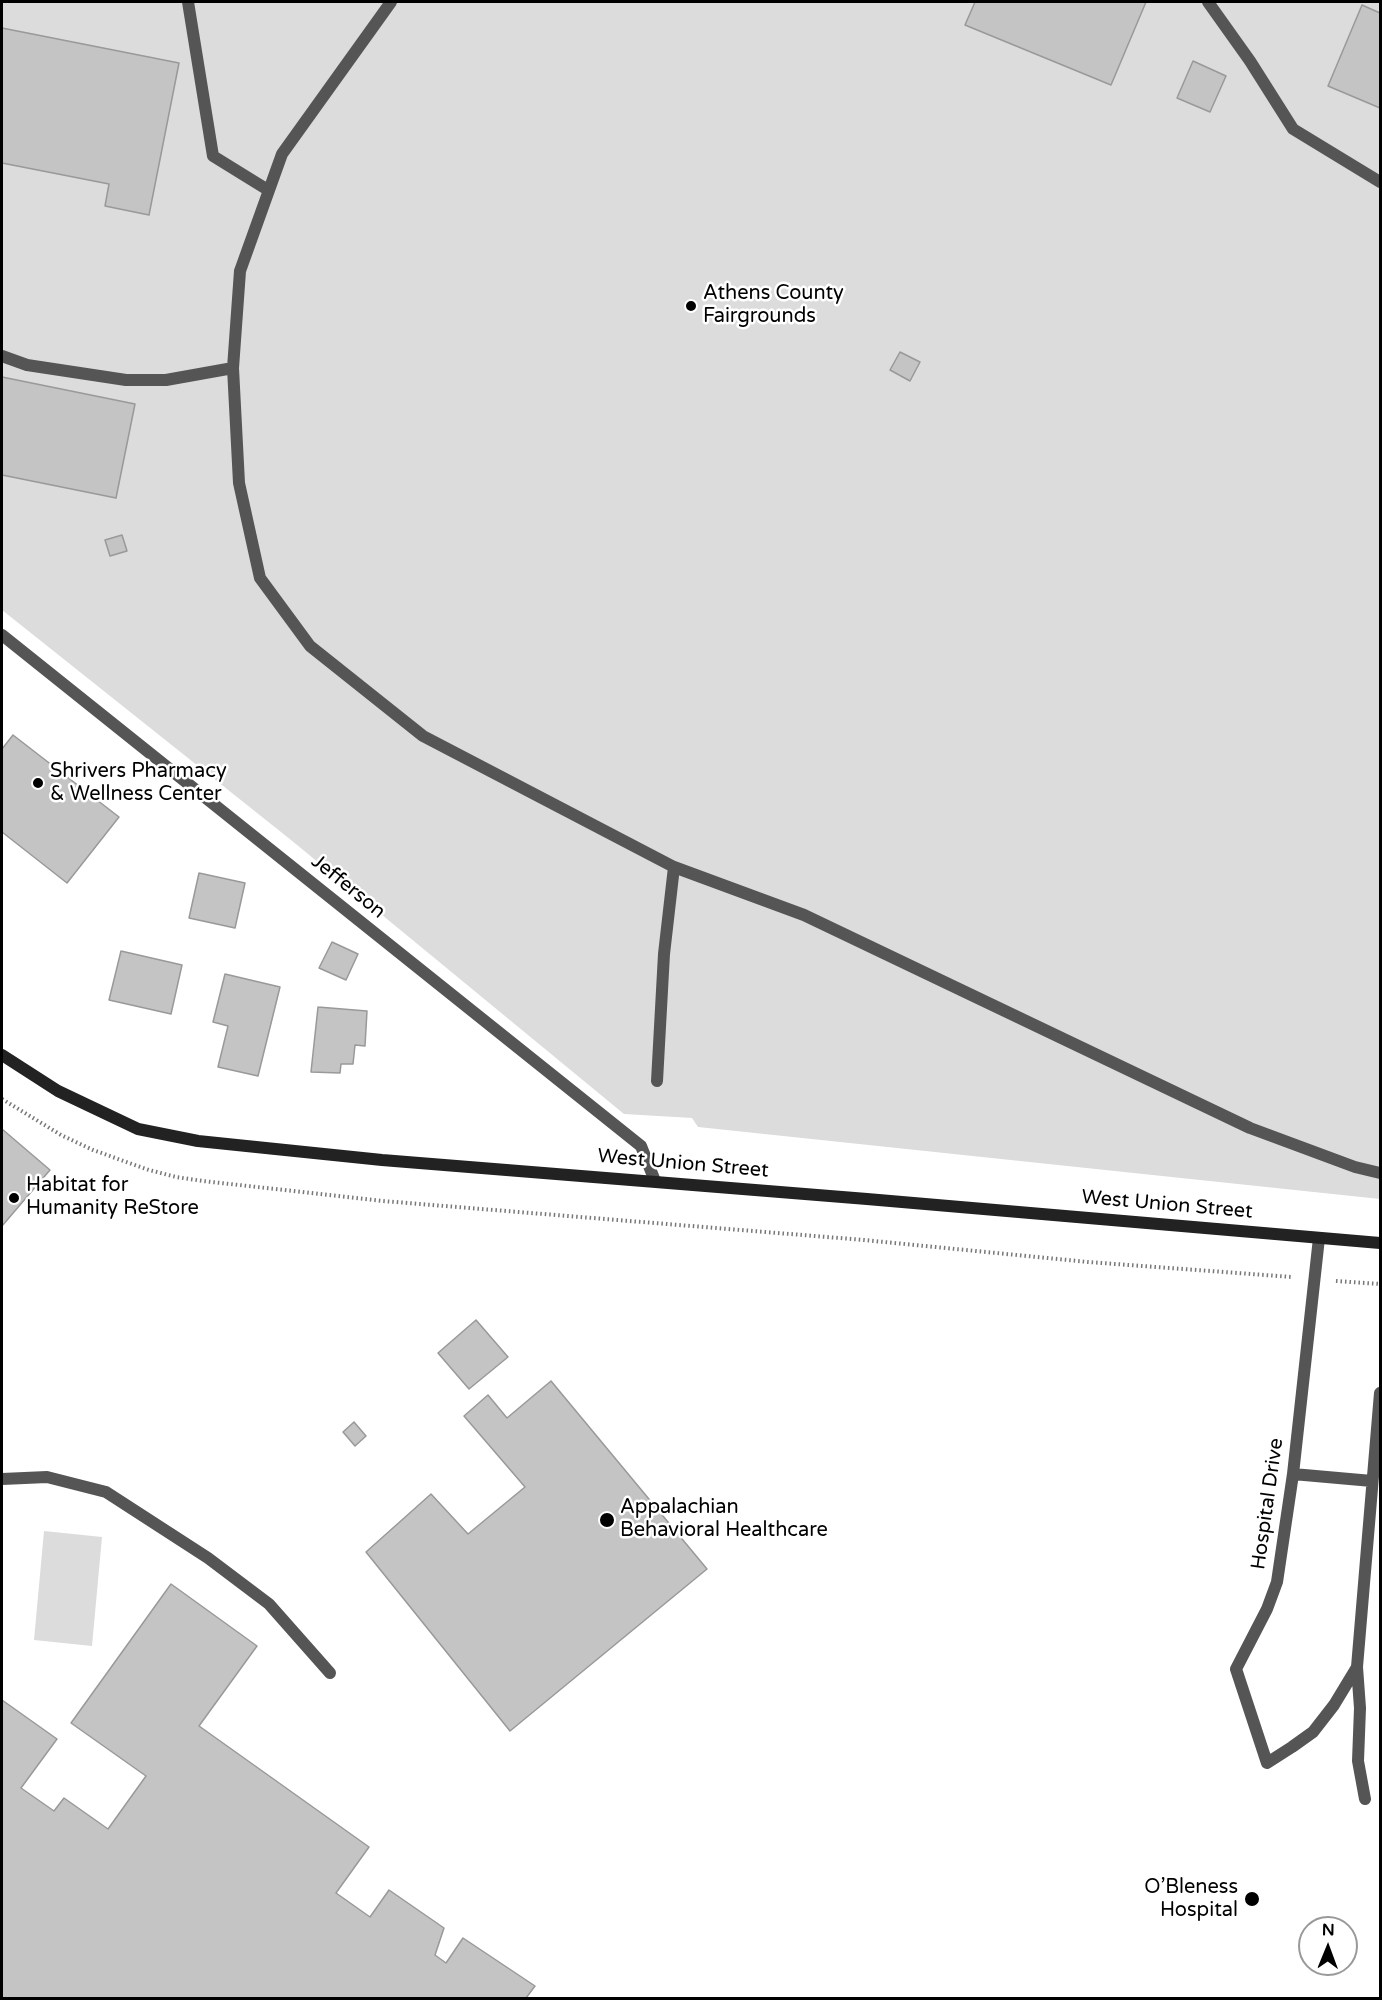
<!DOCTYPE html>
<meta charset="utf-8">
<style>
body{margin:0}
#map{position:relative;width:1382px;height:2000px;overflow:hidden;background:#fff;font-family:"Varela Round",sans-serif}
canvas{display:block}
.frame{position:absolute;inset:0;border:3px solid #000;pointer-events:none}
.north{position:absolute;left:1298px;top:1916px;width:60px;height:60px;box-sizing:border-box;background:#fff;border:2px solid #999;border-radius:50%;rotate:1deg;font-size:16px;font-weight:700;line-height:24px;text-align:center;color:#000}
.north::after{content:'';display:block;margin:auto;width:21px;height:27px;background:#000;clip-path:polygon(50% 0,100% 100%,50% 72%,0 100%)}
</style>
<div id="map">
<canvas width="1382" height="2000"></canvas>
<div class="frame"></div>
<div class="north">N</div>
</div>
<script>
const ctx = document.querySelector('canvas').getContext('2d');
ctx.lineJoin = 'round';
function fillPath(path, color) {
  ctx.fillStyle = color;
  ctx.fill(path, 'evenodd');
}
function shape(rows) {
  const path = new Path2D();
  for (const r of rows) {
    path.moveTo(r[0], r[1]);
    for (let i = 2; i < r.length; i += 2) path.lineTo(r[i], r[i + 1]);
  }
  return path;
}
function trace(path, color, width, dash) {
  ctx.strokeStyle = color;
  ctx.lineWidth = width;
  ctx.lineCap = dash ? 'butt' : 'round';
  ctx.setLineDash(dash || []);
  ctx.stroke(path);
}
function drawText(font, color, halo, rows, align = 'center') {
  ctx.font = font + ' "Varela Round",sans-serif';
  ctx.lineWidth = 5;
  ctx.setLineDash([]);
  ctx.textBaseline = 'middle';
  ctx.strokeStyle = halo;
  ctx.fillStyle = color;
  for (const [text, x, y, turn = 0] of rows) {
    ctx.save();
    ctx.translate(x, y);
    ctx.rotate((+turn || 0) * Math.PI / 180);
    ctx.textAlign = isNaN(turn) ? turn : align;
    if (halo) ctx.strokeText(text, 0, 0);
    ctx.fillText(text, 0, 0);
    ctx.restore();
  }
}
fillPath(shape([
 [2,2,1380,2,1380,1199,698,1127,692,1118,624,1114,291,840,2,610],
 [44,1531,102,1537,92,1646,34,1640]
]), '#dcdcdc');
const building = shape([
 [975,2,1146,2,1111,85,965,25,975,2],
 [1362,5,1380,13,1380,108,1328,86,1362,5],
 [2,28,179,63,149,215,105,206,109,184,2,163,2,28],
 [1193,61,1226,76,1210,112,1177,98,1193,61],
 [900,352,920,362,910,381,890,370,900,352],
 [2,377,135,404,116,498,2,475,2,377],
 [122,535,127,551,110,556,105,540,122,535],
 [13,735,119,817,67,883,2,832,2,749,13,735],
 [199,873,245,883,235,928,189,918,199,873],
 [332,942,358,954,346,980,319,968,332,942],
 [121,951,182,965,171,1014,109,1000,121,951],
 [225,974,280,987,258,1076,218,1067,228,1026,213,1022,225,974],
 [318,1007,367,1011,365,1046,355,1045,353,1064,341,1064,340,1073,311,1072,318,1007],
 [2,1129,50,1170,2,1226,2,1129],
 [476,1320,508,1357,469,1389,438,1353,476,1320],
 [551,1381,707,1569,510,1731,366,1552,431,1494,468,1534,525,1487,464,1416,488,1395,507,1418,551,1381],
 [354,1422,366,1436,355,1446,343,1432,354,1422],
 [171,1584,257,1646,199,1726,369,1847,336,1893,370,1917,389,1890,444,1928,435,1955,446,1963,463,1938,535,1986,526,1998,2,1998,2,1700,57,1739,21,1788,54,1811,64,1798,108,1829,146,1776,71,1723,171,1584]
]);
fillPath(building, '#c4c4c4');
trace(building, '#999', 1.5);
trace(shape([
 [2,1099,61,1135,93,1150,149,1170,176,1177,203,1181,383,1201,864,1240,1088,1262,1292,1277],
 [1336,1281,1380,1284]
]), '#777', 4, [1.5, 3]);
trace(shape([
 [188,2,213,156,268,190],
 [391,2,282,154,240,271,233,368,239,483,260,578,310,646,423,736,674,867,804,915,1250,1128,1355,1167,1380,1173],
 [1208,2,1250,61,1293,129,1380,182],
 [2,356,27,365,126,380,166,380,233,368],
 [657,1081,664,954,674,867],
 [2,1479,47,1477,106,1492,208,1558,269,1604,330,1673]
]), '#555', 12);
trace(shape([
 [2,635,641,1146,655,1181],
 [1319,1238,1293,1474,1277,1582,1267,1609,1236,1669,1267,1763,1292,1747,1313,1732,1334,1705,1357,1667],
 [1293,1474,1372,1481],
 [1365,1799,1358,1761,1360,1708,1357,1667,1380,1393]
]), '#555', 12);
trace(shape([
 [2,1055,58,1091,138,1129,198,1141,382,1160,867,1199,1380,1243]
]), '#222', 12);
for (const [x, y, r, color] of [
 [691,306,6,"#000"],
 [38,783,6,"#000"],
 [14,1198,6,"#000"],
 [607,1520,8,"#000"],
 [1252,1899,8,"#000"]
]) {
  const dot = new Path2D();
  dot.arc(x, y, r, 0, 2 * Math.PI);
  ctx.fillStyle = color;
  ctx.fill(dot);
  trace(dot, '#fff', 2);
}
drawText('20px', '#000', '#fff', [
 ["Athens County",703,294],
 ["Fairgrounds",703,317],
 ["Shrivers Pharmacy",50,772],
 ["& Wellness Center",50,795],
 ["Habitat for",26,1186],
 ["Humanity ReStore",26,1209],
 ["Appalachian",620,1508],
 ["Behavioral Healthcare",620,1531],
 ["O’Bleness",1238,1888,"right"],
 ["Hospital",1238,1911,"right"]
], 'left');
drawText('20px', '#000', '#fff', [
 ["Jefferson",348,887,39],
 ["West Union Street",683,1164,5],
 ["West Union Street",1167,1205,5],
 ["Hospital Drive",1268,1504,-82]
]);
</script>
